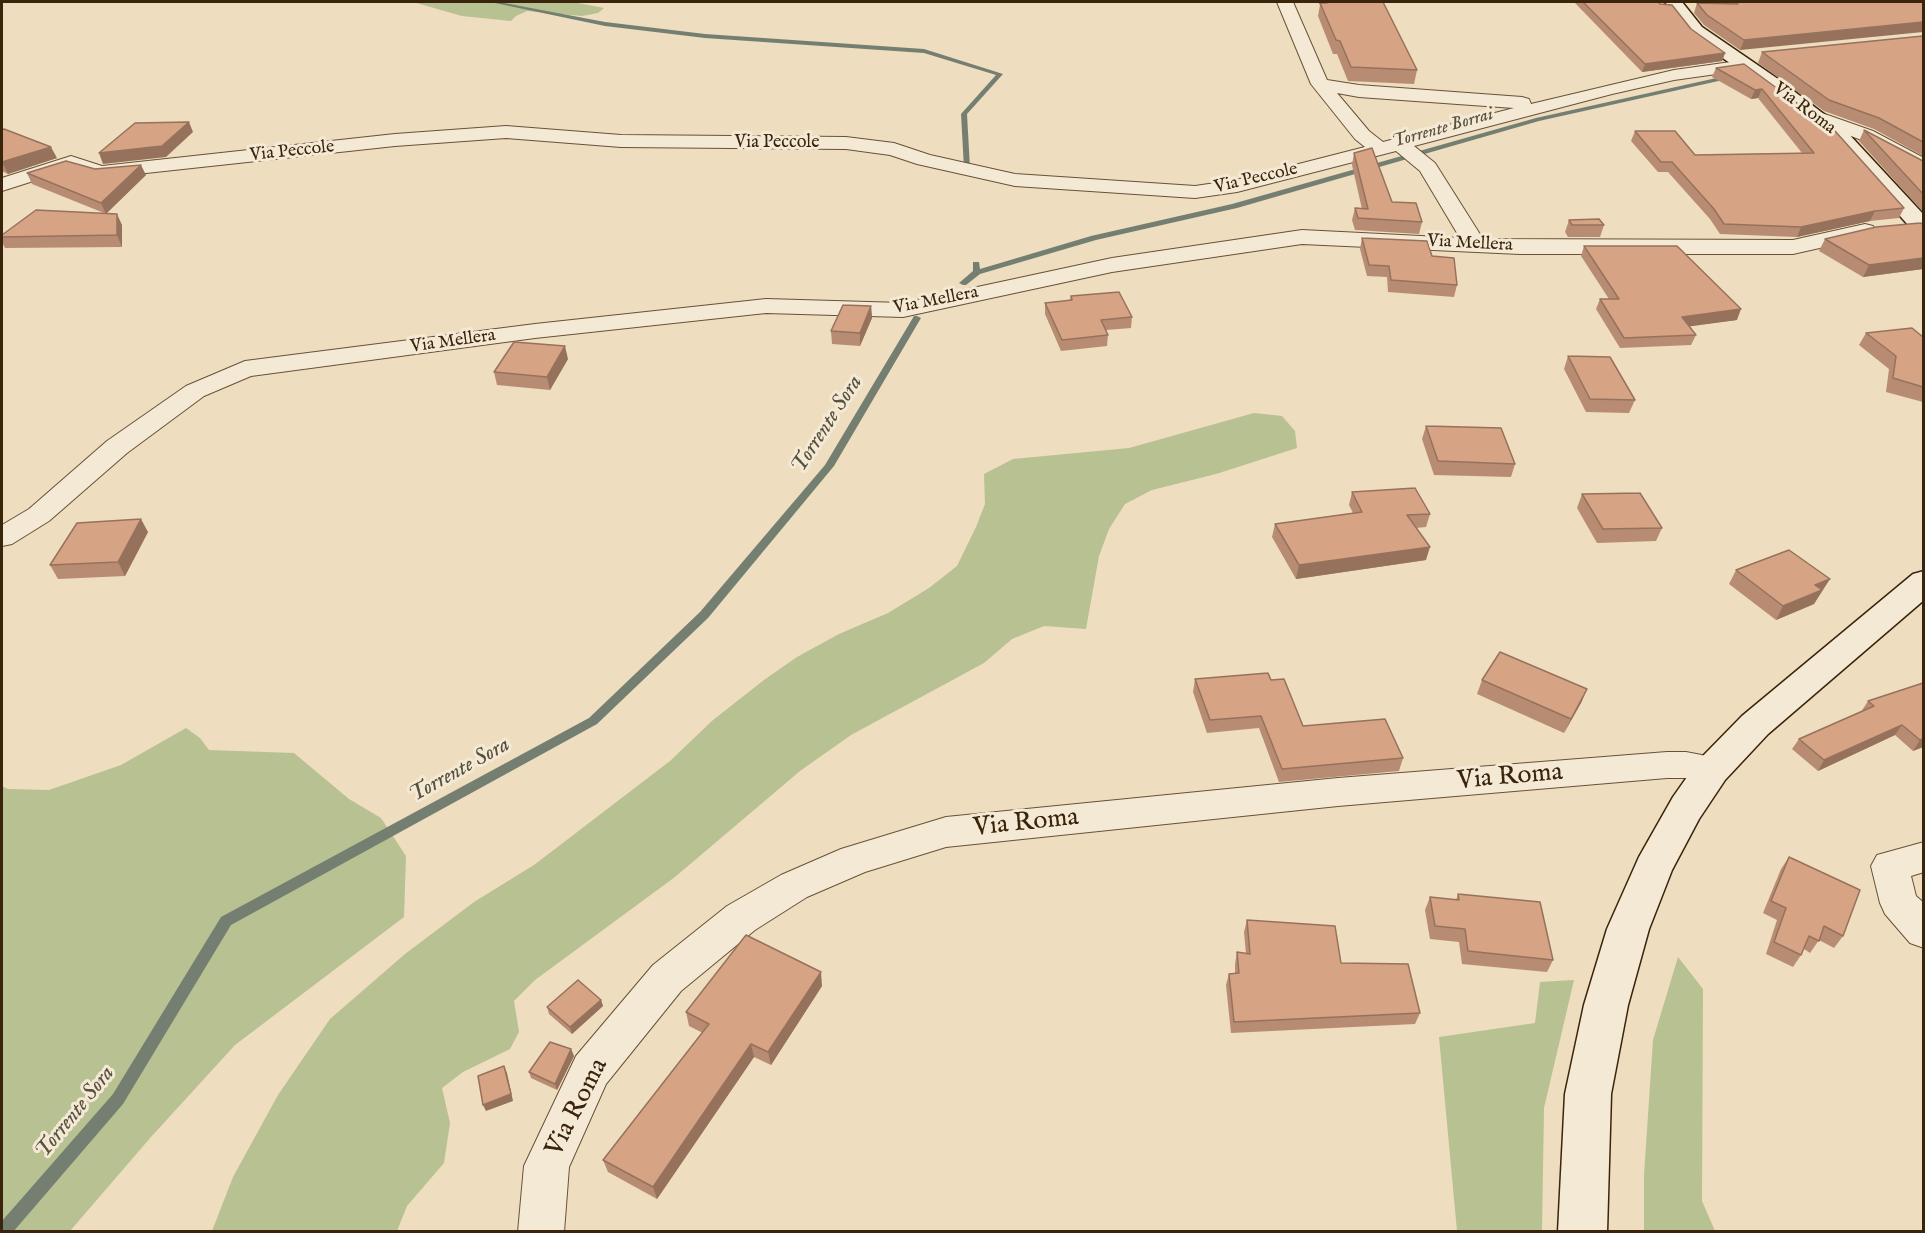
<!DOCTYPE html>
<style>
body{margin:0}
#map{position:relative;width:1925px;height:1233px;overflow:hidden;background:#eeddbe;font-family:"IM FELL English",serif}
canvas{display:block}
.frame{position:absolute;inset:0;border:3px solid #3a240b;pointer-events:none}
</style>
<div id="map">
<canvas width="1925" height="1233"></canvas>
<div class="frame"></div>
</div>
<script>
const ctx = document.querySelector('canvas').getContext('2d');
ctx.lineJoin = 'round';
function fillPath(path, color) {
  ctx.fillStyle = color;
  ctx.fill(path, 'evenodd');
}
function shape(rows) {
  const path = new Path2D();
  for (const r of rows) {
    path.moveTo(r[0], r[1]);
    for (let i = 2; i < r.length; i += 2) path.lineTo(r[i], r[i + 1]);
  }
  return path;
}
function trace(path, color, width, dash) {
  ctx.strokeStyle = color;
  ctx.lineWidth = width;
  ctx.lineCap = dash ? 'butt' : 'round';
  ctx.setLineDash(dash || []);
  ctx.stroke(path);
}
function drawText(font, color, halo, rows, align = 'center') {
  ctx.font = font + ' "IM FELL English",serif';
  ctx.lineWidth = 6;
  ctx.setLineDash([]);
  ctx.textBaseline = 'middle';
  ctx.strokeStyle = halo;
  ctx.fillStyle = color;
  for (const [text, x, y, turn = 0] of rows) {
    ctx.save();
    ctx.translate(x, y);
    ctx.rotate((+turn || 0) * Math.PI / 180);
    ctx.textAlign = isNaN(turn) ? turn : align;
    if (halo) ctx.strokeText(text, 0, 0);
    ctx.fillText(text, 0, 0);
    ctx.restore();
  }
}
fillPath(shape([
 [413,2,573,2,604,8,598,13,582,16,527,11,516,16,511,21,462,16],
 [1254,413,1282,416,1295,431,1297,448,1216,474,1152,490,1125,504,1109,529,1099,556,1086,629,1044,626,1012,639,984,663,851,735,800,771,675,877,535,980,514,1001,519,1032,510,1049,463,1072,442,1088,450,1123,444,1163,407,1206,397,1231,212,1231,233,1177,278,1095,330,1019,405,954,474,902,534,865,670,761,713,720,764,680,797,657,839,634,888,613,929,588,957,566,976,527,985,504,984,474,1013,459,1129,448],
 [186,728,200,738,209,750,294,753,349,799,381,818,406,856,404,917,235,1045,151,1137,70,1231,2,1231,2,786,8,789,49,790,121,765],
 [1678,957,1703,989,1702,1201,1715,1231,1644,1231,1644,1175,1653,1040],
 [1574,980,1544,1108,1542,1231,1457,1231,1439,1037,1535,1023,1540,982]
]), '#b8c191');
fillPath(shape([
 [490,2,499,2,605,22,705,34,924,49,1003,74,967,114,970,168,967,170,964,168,961,114,996,75,924,53,705,38,605,26,490,2],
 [1730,75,1733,77,1732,78,1539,121,1237,208,1096,240,980,274,966,285,963,285,959,283,973,271,973,262,979,262,980,269,1091,236,1232,204,1536,118,1730,75],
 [914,316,917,316,921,318,834,466,708,618,597,724,231,925,123,1104,13,1232,2,1232,2,1221,113,1094,221,917,589,718,700,612,825,465,914,316]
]), '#747f72');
const minor = shape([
 [1277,2,1293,2,1327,80,1359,85,1522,97,1529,99,1531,104,1674,70,1745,60,1751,61,1754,65,1751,69,1745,70,1674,80,1612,94,1414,146,1435,163,1483,239,1793,240,1865,224,1873,226,1876,231,1873,236,1793,254,1520,254,1302,244,1112,272,903,317,766,313,535,338,251,376,204,396,127,453,49,521,12,544,2,546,2,525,29,509,107,441,186,386,245,361,535,324,766,299,903,303,1112,258,1302,230,1460,238,1420,171,1396,151,1237,192,1195,198,1015,186,917,164,890,155,846,149,621,147,506,138,395,146,100,178,71,169,2,191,2,178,71,156,102,166,395,134,506,126,621,135,846,137,894,143,930,155,1015,174,1195,186,1236,180,1365,147,1355,139,1311,84,1277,2],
 [1337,93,1359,97,1514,108,1383,142,1369,131,1337,93],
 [1819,112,1873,131,1924,158,1924,173,1859,139,1812,122,1809,118,1812,114,1819,112],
 [1667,752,1686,752,1712,757,1724,760,1730,770,1724,780,1712,783,1686,778,1667,778,1338,806,946,847,865,872,807,897,755,930,681,991,606,1084,569,1167,564,1232,518,1232,524,1166,576,1056,653,965,727,906,781,875,841,849,946,817,1338,778,1667,752],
 [1924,842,1924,872,1911,876,1916,896,1924,903,1924,948,1910,943,1885,914,1880,903,1871,866,1877,855,1924,842]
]);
const secondary = shape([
 [1665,2,1682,2,1702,27,1778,79,1846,131,1924,215,1924,236,1916,234,1832,139,1764,87,1690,35,1665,2],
 [1924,571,1924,600,1768,734,1725,780,1699,819,1672,870,1649,929,1628,1005,1611,1094,1607,1232,1558,1232,1565,1094,1584,1005,1607,929,1639,857,1673,797,1699,760,1742,716,1913,574,1924,571]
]);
trace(minor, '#675238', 2);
trace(secondary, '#3a240b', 3);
fillPath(minor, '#f4e9d5');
fillPath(secondary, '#f4e9d5');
fillPath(shape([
 [1318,2,1383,2,1417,70,1414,84,1348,81,1337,54,1333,54,1318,16,1320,5],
 [1574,2,1658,2,1660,4,1691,29,1725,53,1722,61,1642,72],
 [1723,2,1921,2,1740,50,1704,25,1694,13,1697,3,1725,4],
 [1923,36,1923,156,1874,129,1824,111,1758,63,1762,52],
 [1744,64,1904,208,1899,218,1870,221,1797,237,1720,234,1710,219,1668,172,1658,172,1631,141,1635,131,1695,155,1802,153,1758,98,1751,99,1712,77,1716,68],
 [2,130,57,158,8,174,2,171],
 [1864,130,1923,161,1923,212,1859,141],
 [1354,153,1392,202,1422,222,1419,234,1355,230,1352,220,1355,208,1362,209,1352,165],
 [95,169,146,175,106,213,122,225,122,247,5,248,2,242,2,235,104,213,32,184,27,173],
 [1569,220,1604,225,1600,237,1568,237,1565,232],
 [1923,224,1923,269,1863,277,1819,251,1825,239],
 [1362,238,1432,256,1457,285,1454,297,1388,292,1387,277,1367,276,1360,249],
 [1584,246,1737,320,1689,326,1696,335,1691,345,1620,348,1596,309,1600,299,1609,299,1581,256],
 [1071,296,1132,317,1131,328,1106,330,1108,335,1107,346,1061,351,1045,314,1045,303,1070,300],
 [871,306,872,318,860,346,832,344,831,331],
 [1866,333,1923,337,1923,402,1886,392,1889,369,1859,345],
 [1568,356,1635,400,1629,413,1586,412,1564,369],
 [568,359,550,390,497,385,494,372],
 [1426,426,1515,464,1511,477,1434,475,1422,439],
 [1352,492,1430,514,1426,527,1416,528,1426,560,1296,579,1272,537,1275,524,1353,513,1349,505],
 [1582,494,1662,528,1656,541,1597,543,1577,508],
 [148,532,125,576,58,579,50,565],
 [1736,570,1822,593,1820,593,1814,604,1776,620,1729,584],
 [1195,679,1271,680,1303,726,1403,758,1399,771,1279,782,1259,728,1207,733,1193,692],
 [1482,680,1587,689,1581,703,1564,733,1477,694],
 [1923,683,1923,747,1913,751,1895,735,1818,771,1792,749,1799,739,1861,712,1868,701],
 [1789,857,1843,936,1834,948,1819,940,1810,953,1804,949,1801,955,1793,967,1766,954,1777,920,1763,913,1781,869],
 [1458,894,1553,960,1547,972,1462,964,1459,942,1430,939,1425,910,1430,897,1456,900],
 [1247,920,1341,963,1420,1013,1415,1024,1231,1033,1226,985,1229,974,1235,974,1235,964,1237,952,1246,954,1244,932],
 [822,986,771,1065,754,1057,657,1199,608,1172,603,1160,703,1033,689,1026,686,1012],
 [601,1000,603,1006,572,1034,549,1014,547,1007],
 [571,1049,574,1056,557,1090,531,1078,529,1072]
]), '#b88c72');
fillPath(shape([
 [1923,22,1923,32,1740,50,1744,40],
 [1725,53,1722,61,1642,72,1645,64],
 [1762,89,1758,98,1751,99,1755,90],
 [189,122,193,132,166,157,103,164,99,153],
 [51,147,57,158,8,174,2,162],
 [141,165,146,175,106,214,101,203],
 [1875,211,1870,221,1797,237,1801,227],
 [117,214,122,225,122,247,117,235],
 [1923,258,1923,269,1863,277,1869,265],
 [871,306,872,318,860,346,860,333],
 [1741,309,1737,320,1678,328,1682,317],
 [565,346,568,359,550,390,547,377],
 [141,519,148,532,125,576,118,562],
 [1430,547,1426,560,1296,579,1299,565],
 [1830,579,1814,604,1776,620,1783,606,1815,585],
 [1587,689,1581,703,1564,733,1571,719],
 [1902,725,1895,735,1818,771,1824,760],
 [1923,739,1923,747,1913,751,1920,740],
 [821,972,822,986,771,1065,768,1052],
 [601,1000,603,1006,572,1034,570,1027],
 [751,1044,754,1057,657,1199,653,1187],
 [571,1049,574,1056,557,1090,555,1084],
 [504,1066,507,1073,513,1101,486,1111,483,1105]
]), '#96725c');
const building = shape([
 [1326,2,1383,2,1417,70,1351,67,1340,41,1336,40,1320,3,1327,3,1326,2],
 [1583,2,1658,2,1660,4,1672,5,1691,29,1725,53,1645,64,1583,2],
 [1736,2,1921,2,1923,3,1923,22,1744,40,1707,15,1697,3,1738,4,1736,2],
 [1923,36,1923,142,1879,118,1829,100,1762,52,1923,36],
 [1744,64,1835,131,1904,208,1875,211,1801,227,1724,224,1714,209,1672,162,1661,162,1635,131,1675,131,1695,155,1814,153,1762,89,1755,90,1716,68,1744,64],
 [189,122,162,146,99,153,135,123,189,122],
 [4,129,51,147,2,162,2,130,4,129],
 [1864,130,1923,161,1923,194,1864,130],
 [1372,148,1392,202,1416,203,1422,222,1358,218,1355,208,1368,209,1354,153,1372,148],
 [66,161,95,169,141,165,101,203,27,173,66,161],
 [36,210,117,214,117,235,2,237,2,235,36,210],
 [1599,219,1604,225,1572,225,1569,220,1599,219],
 [1920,223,1923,224,1923,258,1869,265,1825,239,1876,227,1920,223],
 [1362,238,1427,241,1432,256,1454,258,1457,285,1391,280,1389,266,1369,265,1362,238],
 [1584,246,1677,246,1741,309,1682,317,1696,335,1624,338,1600,299,1619,299,1584,246],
 [1119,292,1132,317,1101,320,1108,335,1062,340,1045,303,1072,300,1071,296,1119,292],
 [843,305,871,306,860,333,831,331,843,305],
 [1912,328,1923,337,1923,387,1893,378,1896,356,1866,333,1912,328],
 [514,342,565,346,547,377,494,372,514,342],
 [1568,356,1610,357,1635,400,1590,399,1568,356],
 [1426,426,1501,428,1515,464,1438,461,1426,426],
 [1415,488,1430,514,1407,515,1430,547,1299,565,1275,524,1362,512,1352,492,1415,488],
 [1640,493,1662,528,1603,529,1582,494,1640,493],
 [141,519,118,562,50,565,77,523,141,519],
 [1789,550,1830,579,1815,585,1822,590,1783,606,1736,570,1789,550],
 [1500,652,1587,689,1571,719,1482,680,1500,652],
 [1268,673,1271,680,1284,679,1303,726,1385,719,1403,758,1282,769,1261,716,1210,720,1195,679,1268,673],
 [1923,683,1923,739,1920,740,1902,725,1824,760,1799,739,1874,706,1868,701,1923,683],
 [1789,857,1860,890,1843,936,1824,926,1819,941,1809,936,1801,955,1774,942,1786,908,1771,901,1789,857],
 [1458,894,1540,902,1553,960,1468,951,1465,929,1435,926,1430,897,1459,900,1458,894],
 [1247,920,1335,926,1341,963,1408,964,1420,1013,1234,1022,1229,974,1239,973,1237,952,1250,954,1247,920],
 [746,935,821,972,768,1052,751,1044,653,1187,603,1160,709,1024,686,1012,746,935],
 [578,980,601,1000,570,1027,547,1007,578,980],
 [550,1042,571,1049,555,1084,529,1072,550,1042],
 [504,1066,511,1094,483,1105,478,1076,504,1066]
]);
fillPath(building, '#d6a384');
trace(building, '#96725c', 1.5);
drawText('18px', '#3a240b', '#f4e9d5', [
 ["Via Roma",1804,109,37],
 ["Via Peccole",777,143],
 ["Via Peccole",292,152,-6],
 ["Via Peccole",1256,179,-13],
 ["Via Mellera",1470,244,3],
 ["Via Mellera",936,301,-11],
 ["Via Mellera",453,342,-8]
]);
drawText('italic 18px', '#57513e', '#f4e9d5', [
 ["Torrente Borrai",1443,129,-16]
]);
drawText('italic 22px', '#57513e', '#f4e9d5', [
 ["Torrente Sora",828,425,-57],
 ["Torrente Sora",460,771,-29],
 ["Torrente Sora",76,1113,-51]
]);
drawText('26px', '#3a240b', '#f4e9d5', [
 ["Via Roma",1510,778,-5],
 ["Via Roma",1026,824,-6],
 ["Via Roma",578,1108,-63]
]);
</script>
